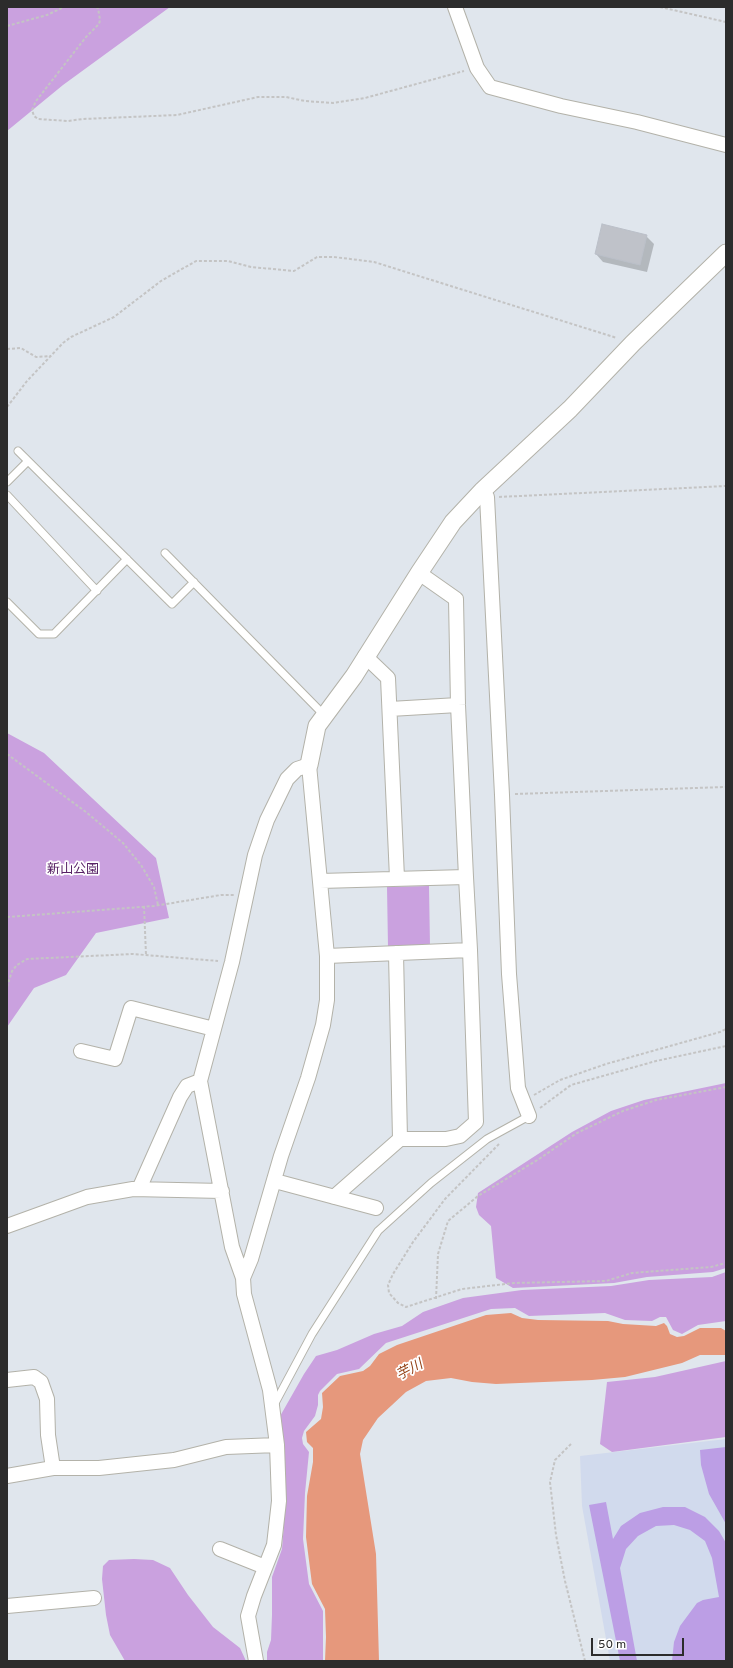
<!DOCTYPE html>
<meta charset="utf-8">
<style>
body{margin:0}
#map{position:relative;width:733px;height:1668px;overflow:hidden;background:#e0e6ed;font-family:Overpass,sans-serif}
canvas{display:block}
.frame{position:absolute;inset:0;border:8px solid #2c2c2c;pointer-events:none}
.scale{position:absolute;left:591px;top:1638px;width:93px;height:18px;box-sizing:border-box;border:2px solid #2c2c2c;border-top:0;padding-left:5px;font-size:12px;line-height:14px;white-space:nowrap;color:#2c2c2c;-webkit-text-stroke:3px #fff;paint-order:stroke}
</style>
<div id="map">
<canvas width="733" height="1668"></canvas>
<div class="frame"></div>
<div class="scale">50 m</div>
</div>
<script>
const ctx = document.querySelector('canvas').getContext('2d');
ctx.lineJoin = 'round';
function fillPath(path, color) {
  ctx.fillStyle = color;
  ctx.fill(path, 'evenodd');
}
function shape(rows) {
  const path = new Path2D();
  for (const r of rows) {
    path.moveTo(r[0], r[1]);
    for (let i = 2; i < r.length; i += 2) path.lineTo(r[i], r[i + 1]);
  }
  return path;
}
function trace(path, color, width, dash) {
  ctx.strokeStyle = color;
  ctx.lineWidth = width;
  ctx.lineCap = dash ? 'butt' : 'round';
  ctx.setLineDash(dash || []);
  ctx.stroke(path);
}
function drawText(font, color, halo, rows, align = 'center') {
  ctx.font = font + ' Overpass,"Noto Sans JP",sans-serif';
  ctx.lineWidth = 3.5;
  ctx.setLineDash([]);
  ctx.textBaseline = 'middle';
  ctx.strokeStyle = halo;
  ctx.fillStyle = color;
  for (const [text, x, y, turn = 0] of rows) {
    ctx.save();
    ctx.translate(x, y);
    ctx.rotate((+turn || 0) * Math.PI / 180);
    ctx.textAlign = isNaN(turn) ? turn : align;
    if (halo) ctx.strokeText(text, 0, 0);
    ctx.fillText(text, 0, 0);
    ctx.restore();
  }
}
fillPath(shape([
 [726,1439,726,1661,610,1661,582,1506,580,1456]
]), '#d1daed');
fillPath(shape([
 [7,7,170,7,63,85,7,131],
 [7,733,44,753,156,858,169,918,96,933,66,975,34,988,7,1027],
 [429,886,430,946,388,947,387,887],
 [726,1083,726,1268,713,1272,647,1277,614,1283,513,1288,496,1278,491,1226,479,1215,476,1207,478,1193,572,1132,611,1111,644,1100],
 [726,1272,726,1321,698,1325,682,1334,673,1330,666,1317,660,1317,652,1321,625,1320,605,1313,529,1316,515,1308,491,1309,386,1343,359,1369,337,1374,320,1391,318,1395,318,1405,315,1416,304,1431,302,1438,303,1444,309,1452,305,1493,303,1539,309,1584,323,1611,323,1661,267,1661,267,1652,271,1640,272,1615,272,1577,282,1549,284,1523,285,1479,279,1418,304,1374,316,1356,337,1350,374,1334,402,1326,423,1312,463,1298,522,1290,611,1286,649,1280,712,1277],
 [726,1361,726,1437,612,1452,600,1444,607,1382,655,1377],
 [134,1559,153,1560,170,1568,188,1595,213,1627,240,1648,246,1661,125,1661,110,1635,106,1615,102,1579,103,1566,109,1560]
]), '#caa1df');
fillPath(shape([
 [726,1447,726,1524,709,1494,701,1465,700,1450],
 [606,1502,613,1539,621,1526,640,1513,663,1507,685,1507,705,1517,719,1531,726,1543,726,1661,672,1661,674,1642,680,1626,697,1603,703,1600,719,1597,712,1558,705,1541,690,1530,674,1525,656,1526,638,1536,626,1549,620,1568,637,1661,620,1661,589,1505]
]), '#bc9ee5');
fillPath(shape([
 [511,1313,522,1318,538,1320,608,1321,623,1324,656,1326,664,1323,667,1326,670,1334,677,1337,684,1336,700,1328,721,1328,726,1331,726,1355,700,1355,682,1363,625,1377,592,1380,496,1384,472,1382,451,1378,426,1381,406,1392,378,1418,363,1440,360,1454,376,1554,379,1661,325,1661,326,1637,325,1609,312,1584,306,1537,307,1496,313,1462,313,1448,307,1442,306,1432,321,1419,323,1407,322,1393,340,1376,363,1371,370,1366,379,1354,397,1345,486,1315]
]), '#e6987c');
fillPath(shape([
 [646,236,654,244,647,272,603,262,596,254]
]), '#0003');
const building = shape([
 [602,224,647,235,640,265,595,254,602,224]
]);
fillPath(building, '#bfc2c9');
trace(building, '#babfc8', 1);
const service = shape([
 [18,451,172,604,194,582],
 [7,482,28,461],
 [7,495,97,591],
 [165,553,324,715],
 [7,602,39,634,54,634,127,559],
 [274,1405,312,1334,378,1231,431,1183,487,1139,529,1116]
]);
const minor = shape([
 [455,7,477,68,490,87,561,106,637,122,726,145],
 [482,491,487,497,502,795,509,974,518,1088,529,1116],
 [419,573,456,599,458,705,466,877],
 [365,656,388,678,397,878],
 [390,709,458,705],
 [320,881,466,877,470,950,476,1122,460,1136,446,1139,400,1139,334,1197],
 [396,953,400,1139],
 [327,956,470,950],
 [81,1051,115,1059,131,1008,214,1029],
 [275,1181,376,1208],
 [139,1189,180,1097,187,1086,200,1081],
 [7,1226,87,1197,133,1189,222,1191],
 [243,1278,251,1259,281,1156,308,1078,323,1025,327,1000,327,956,309,765,297,769,287,779,267,820,255,855,232,962,200,1081,232,1247,243,1278,244,1294,270,1390,277,1445,279,1501,274,1545,254,1596,248,1616,256,1661],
 [7,1380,34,1377,41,1382,47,1399,48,1435,53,1468],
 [7,1476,53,1468,99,1468,174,1460,226,1447,277,1445],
 [220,1549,265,1567],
 [7,1606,94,1598]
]);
const tertiary = shape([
 [309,765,317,726,354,676,419,573,453,522,482,491,570,409,633,343,726,253]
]);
trace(service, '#b3b2a9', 9);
trace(minor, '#b3b2a9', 16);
trace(tertiary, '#b3b2a9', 19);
trace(shape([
 [96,7,98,8,100,20,99,24,86,37,36,101,32,110,34,116,38,119,68,121,83,119,177,115,258,97,286,97,305,101,333,103,365,98,464,71],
 [660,7,726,22],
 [7,26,47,15,64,7],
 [7,349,21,348,36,357,51,356],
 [7,407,27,381,63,343,71,337,114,317,161,281,196,261,228,261,251,267,294,271,317,257,334,257,374,262,617,338],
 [499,497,726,486],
 [7,754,86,812,123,843,141,865,154,887,158,905],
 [515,794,726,787],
 [144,906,146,955],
 [7,917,154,906,221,895,234,895],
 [7,987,12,971,17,965,27,959,133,954,218,961],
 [534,1095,560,1080,606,1064,720,1032,726,1029],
 [540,1108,571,1085,656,1061,726,1046],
 [499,1144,445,1199,413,1242,393,1274,388,1285,389,1293,398,1303,406,1307,462,1289,514,1283,606,1281,632,1273,711,1267,726,1263],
 [436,1299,438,1254,448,1221,478,1196,539,1159,577,1133,623,1111,656,1100,726,1087],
 [571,1444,555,1460,550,1482,556,1535,565,1581,585,1661]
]), '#c4c4c4', 2, [3, 2]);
trace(service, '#fff', 7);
trace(minor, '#fff', 14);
trace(tertiary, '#fff', 17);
drawText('13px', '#572165', '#fff', [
 ["新山公園",73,870]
]);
drawText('italic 14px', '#944318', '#fff', [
 ["芋川",410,1371,-28]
]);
</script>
